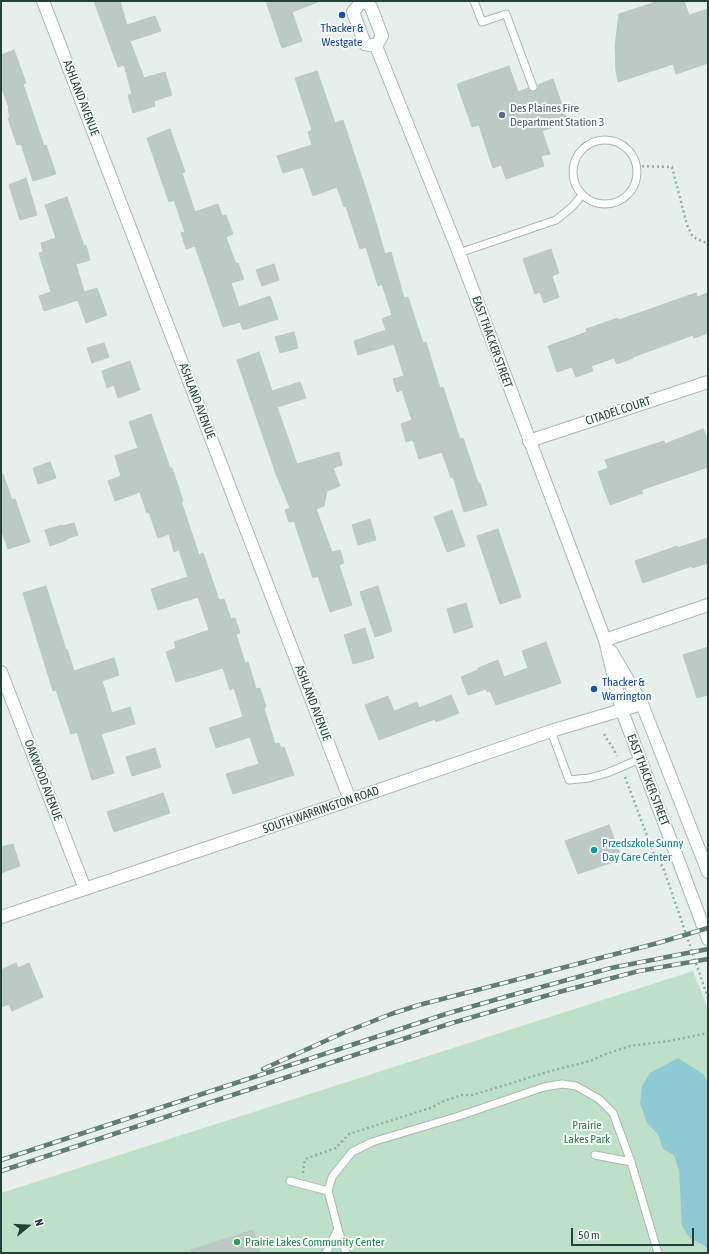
<!DOCTYPE html>
<style>
body{margin:0}
#map{position:relative;width:709px;height:1254px;overflow:hidden;background:#e6efeb;font-family:"Asap Condensed",sans-serif}
canvas{display:block}
.frame{position:absolute;inset:0;border:2px solid #24423a;pointer-events:none}
.north{position:absolute;left:8px;top:1206px;width:40px;height:40px;-webkit-text-stroke:3px #f7fbf9;paint-order:stroke;rotate:72deg;font-size:11px;font-weight:700;line-height:16px;text-align:center;color:#24423a}
.north::after{content:'';display:block;margin:auto;width:14px;height:18px;background:#24423a;clip-path:polygon(50% 0,100% 100%,50% 72%,0 100%)}
.scale{position:absolute;left:571px;top:1228px;width:123px;height:18px;box-sizing:border-box;border:2px solid #24423a;border-top:0;padding-left:5px;font-size:12px;line-height:14px;white-space:nowrap;color:#24423a;-webkit-text-stroke:3px #f7fbf9;paint-order:stroke}
</style>
<div id="map">
<canvas width="709" height="1254"></canvas>
<div class="frame"></div>
<div class="north">N</div>
<div class="scale">50 m</div>
</div>
<script>
const ctx = document.querySelector('canvas').getContext('2d');
ctx.lineJoin = 'round';
function fillPath(path, color) {
  ctx.fillStyle = color;
  ctx.fill(path, 'evenodd');
}
function shape(rows) {
  const path = new Path2D();
  for (const r of rows) {
    if (r.length === 3) {
      path.moveTo(r[0] + r[2], r[1]);
      path.arc(r[0], r[1], r[2], 0, 2 * Math.PI);
      continue;
    }
    path.moveTo(r[0], r[1]);
    for (let i = 2; i < r.length; i += 2) path.lineTo(r[i], r[i + 1]);
  }
  return path;
}
function trace(path, color, width, dash) {
  ctx.strokeStyle = color;
  ctx.lineWidth = width;
  ctx.lineCap = dash ? 'butt' : 'round';
  ctx.setLineDash(dash || []);
  ctx.stroke(path);
}
function drawText(font, color, halo, rows, align = 'center') {
  ctx.font = font + ' "Asap Condensed",sans-serif';
  ctx.lineWidth = 4;
  ctx.setLineDash([]);
  ctx.textBaseline = 'middle';
  ctx.strokeStyle = halo;
  ctx.fillStyle = color;
  for (const [text, x, y, turn = 0] of rows) {
    ctx.save();
    ctx.translate(x, y);
    ctx.rotate((+turn || 0) * Math.PI / 180);
    ctx.textAlign = isNaN(turn) ? turn : align;
    if (halo) ctx.strokeText(text, 0, 0);
    ctx.fillText(text, 0, 0);
    ctx.restore();
  }
}
fillPath(shape([
 [693,971,708,1009,708,1253,1,1253,1,1193]
]), '#bfe0c8');
fillPath(shape([
 [678,1058,703,1074,708,1082,708,1250,705,1246,690,1238,682,1226,679,1171,674,1155,663,1149,658,1134,647,1123,640,1103,642,1086,650,1073]
]), '#8ec9d4');
const building = shape([
 [94,1,120,1,127,25,155,16,161,31,130,41,144,78,165,72,172,95,154,101,155,106,133,113,128,95,132,94,124,65,118,67,94,1],
 [266,1,318,1,318,2,292,12,302,41,282,48,266,1],
 [659,1,684,1,689,15,708,9,708,63,676,74,673,64,618,82,616,71,615,46,619,14,659,1],
 [14,50,26,83,23,84,44,146,46,145,56,174,33,181,21,144,17,145,8,118,10,118,8,109,9,108,1,86,1,55,14,50],
 [509,66,518,92,528,88,530,91,534,92,538,88,538,85,553,79,568,122,542,131,550,154,541,156,544,166,506,179,501,165,493,168,479,125,472,127,457,84,509,66],
 [317,71,335,123,343,120,369,199,385,254,391,252,404,298,408,297,423,343,426,342,440,388,443,387,460,439,463,438,478,483,480,483,487,505,464,512,453,477,451,478,442,452,419,459,413,440,406,442,401,424,412,420,402,390,397,392,393,379,404,376,394,344,358,355,354,341,386,330,382,319,392,315,382,284,378,286,366,247,360,249,346,206,344,207,337,187,313,196,303,167,283,173,277,156,312,145,308,132,312,130,295,78,317,71],
 [170,129,185,172,182,173,195,212,218,204,222,216,226,215,233,234,226,237,236,264,238,263,244,279,231,283,239,307,270,296,278,319,243,330,240,322,223,327,195,246,186,249,181,233,185,232,174,200,169,202,147,138,170,129],
 [26,178,37,215,20,220,9,185,26,178],
 [67,197,84,246,86,245,90,260,76,264,84,292,97,288,107,315,86,323,78,300,44,311,39,296,51,292,39,253,43,252,41,243,56,238,45,205,67,197],
 [551,249,559,273,552,276,559,297,544,303,540,292,535,294,523,259,551,249],
 [274,264,279,280,262,286,256,270,274,264],
 [696,293,697,297,708,293,708,333,694,338,693,335,633,357,633,358,617,364,614,358,591,366,593,371,576,377,572,367,557,372,548,346,587,332,586,329,618,318,619,320,696,293],
 [294,332,298,348,280,353,275,337,294,332],
 [104,343,109,357,92,363,87,348,104,343],
 [259,352,272,391,300,382,306,398,277,407,297,464,339,452,342,465,333,468,340,486,327,491,324,506,316,509,332,552,340,550,344,563,339,565,352,605,330,612,318,576,313,578,294,521,289,522,285,510,290,508,276,474,237,360,259,352],
 [130,361,140,390,118,398,114,385,107,388,102,371,130,361],
 [151,414,170,468,172,468,183,501,181,501,199,555,203,553,219,600,224,599,231,619,235,618,240,633,236,634,245,663,248,662,256,689,260,688,266,707,264,708,275,744,279,743,281,748,284,747,294,775,233,794,226,774,259,764,250,737,216,748,209,728,243,717,234,688,230,690,223,668,176,682,166,652,176,648,174,642,209,630,198,597,158,610,151,589,188,577,179,550,174,552,169,534,158,538,149,512,147,513,140,492,115,501,108,481,121,476,115,456,138,448,129,422,151,414],
 [703,429,708,440,708,467,641,490,643,493,610,505,598,472,608,468,605,460,664,441,665,444,703,429],
 [50,462,56,478,38,484,33,468,50,462],
 [1,474,3,474,12,500,15,499,30,542,8,549,1,529,1,474],
 [452,510,465,546,447,552,434,517,452,510],
 [370,519,376,540,358,545,352,525,370,519],
 [74,523,78,535,66,539,67,540,50,546,45,530,62,525,63,526,74,523],
 [498,529,521,597,500,604,477,536,498,529],
 [708,538,708,563,692,568,692,566,643,583,635,561,677,546,677,548,708,538],
 [46,586,66,650,67,649,74,671,114,658,119,675,102,681,112,713,130,707,135,724,101,734,114,773,92,780,77,732,71,734,56,690,53,691,23,593,46,586],
 [378,586,392,631,375,637,360,592,378,586],
 [466,603,473,627,454,633,447,609,466,603],
 [365,628,374,658,353,664,344,635,365,628],
 [546,642,561,683,496,705,490,691,487,692,486,689,468,695,461,677,478,670,478,668,498,660,504,677,528,668,522,651,546,642],
 [708,647,708,695,697,698,683,655,708,647],
 [451,695,459,713,436,722,435,719,379,740,365,705,388,696,394,711,417,702,419,708,451,695],
 [155,748,161,767,132,776,126,757,155,748],
 [163,793,170,813,114,832,107,812,163,793],
 [609,825,622,859,578,874,565,841,609,825],
 [13,844,20,866,1,873,1,847,13,844],
 [16,963,18,968,29,963,43,997,12,1011,9,1004,1,1007,1,970,16,963],
 [253,1230,260,1253,192,1253,191,1250,253,1230]
]);
fillPath(building, '#bbcac4');
trace(building, '#b8c9c2', 1);
const lane = shape([
 [474,1,482,22,506,14,533,87],
 [605,172,32],
 [459,253,556,220,572,207,582,195],
 [551,731,569,780,589,778,607,773,640,759],
 [595,1155,631,1162],
 [290,1181,328,1191],
 [326,1253,338,1229],
 [346,1253,338,1229,328,1191,332,1177,352,1152,372,1142,459,1116,544,1087,562,1084,576,1086,599,1099,613,1113,631,1162,658,1253]
]);
const street = shape([
 [43,1,350,800],
 [529,441,708,382],
 [605,640,708,605],
 [1,672,85,889],
 [1,917,350,800,551,731,642,704]
]);
const secondary = shape([
 [362,1,353,12,365,44,376,46],
 [364,1,371,7,382,36,376,46],
 [376,46,459,253,605,640,622,711,708,939],
 [611,651,642,704,708,872]
]);
trace(lane, '#a8b8b2', 9);
trace(street, '#a8b8b2', 14);
trace(secondary, '#a4bbb3', 14);
trace(shape([
 [637,166,672,167,687,225,693,237,704,242,708,243],
 [604,734,606,738,613,748,617,756],
 [625,777,655,857,663,867,708,998],
 [303,1173,305,1159,336,1148,349,1134,433,1107,441,1102,462,1095,473,1095,547,1072,590,1061,606,1054,630,1046,669,1041,708,1033]
]), '#86b3a5', 2.5, [2, 3]);
trace(lane, '#fff', 7);
trace(street, '#fff', 12);
trace(secondary, '#fff', 12);
const rail = shape([
 [263,1069,343,1033,391,1014,419,1005,658,943,708,928],
 [1,1160,449,1013,512,995,611,968,708,949],
 [1,1171,452,1023,559,992,639,971,708,959]
]);
trace(rail, '#5f7d75', 4.5);
trace(rail, '#f7fbf9', 3, [9]);
for (const [x, y, r, color] of [
 [342,15,4,"#1a4fb4"],
 [502,115,4,"#5c6f8a"],
 [594,689,4,"#1a4fb4"],
 [594,850,4,"#0f9aa8"],
 [237,1242,4,"#2e9e5b"]
]) {
  const dot = new Path2D();
  dot.arc(x, y, r, 0, 2 * Math.PI);
  ctx.fillStyle = color;
  ctx.fill(dot);
  trace(dot, '#f7fbf9', 1.5);
}
drawText('12px', '#164399', '#f7fbf9', [
 ["Thacker &",342,28],
 ["Westgate",342,42],
 ["Thacker &",602,682,"left"],
 ["Warrington",602,696,"left"]
]);
drawText('12px', '#24423a', '#f7fbf9', [
 ["ASHLAND AVENUE",81,98,69],
 ["EAST THACKER STREET",492,342,70],
 ["ASHLAND AVENUE",197,401,69],
 ["CITADEL COURT",618,411,-18],
 ["ASHLAND AVENUE",313,703,69],
 ["OAKWOOD AVENUE",43,780,69],
 ["EAST THACKER STREET",648,780,69],
 ["SOUTH WARRINGTON ROAD",321,810,-19]
]);
drawText('12px', '#4e5e75', '#f7fbf9', [
 ["Des Plaines Fire",510,108],
 ["Department Station 3",510,122]
], 'left');
drawText('12px', '#0d838f', '#f7fbf9', [
 ["Przedszkole Sunny",602,843],
 ["Day Care Center",602,857]
], 'left');
drawText('12px', '#2d7a4b', '#f7fbf9', [
 ["Prairie",587,1125],
 ["Lakes Park",587,1139]
]);
drawText('12px', '#27864d', '#f7fbf9', [
 ["Prairie Lakes Community Center",245,1242]
], 'left');
</script>
